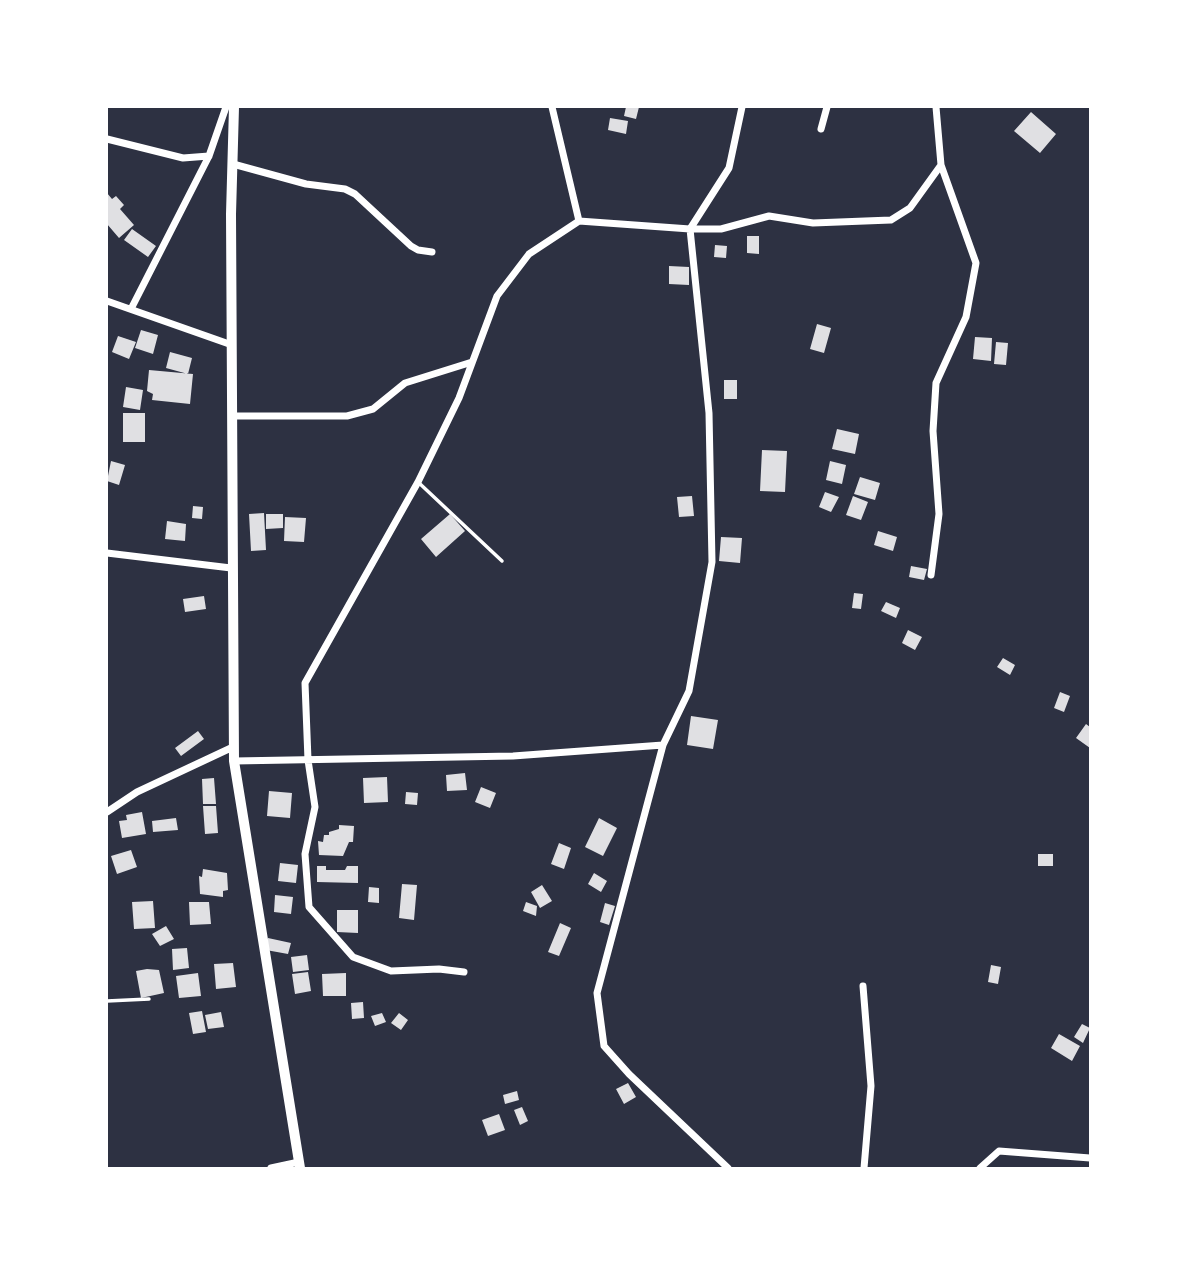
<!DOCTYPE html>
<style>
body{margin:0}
#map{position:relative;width:1197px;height:1275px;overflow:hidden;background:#2d3142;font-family:Poppins,sans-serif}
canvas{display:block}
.frame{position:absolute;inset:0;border:108px solid #fff;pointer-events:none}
</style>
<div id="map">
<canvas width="1197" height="1275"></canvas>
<div class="frame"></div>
</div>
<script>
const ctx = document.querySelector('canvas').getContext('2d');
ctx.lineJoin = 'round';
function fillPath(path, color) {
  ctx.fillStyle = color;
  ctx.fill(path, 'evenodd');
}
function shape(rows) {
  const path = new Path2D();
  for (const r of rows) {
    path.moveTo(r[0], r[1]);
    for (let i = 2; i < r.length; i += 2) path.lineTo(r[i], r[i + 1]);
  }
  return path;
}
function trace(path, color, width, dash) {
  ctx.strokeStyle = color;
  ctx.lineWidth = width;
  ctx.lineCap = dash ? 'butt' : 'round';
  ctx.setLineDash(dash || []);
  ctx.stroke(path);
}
fillPath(shape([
 [626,107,639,107,636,119,624,116],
 [1031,112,1056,134,1040,153,1014,131],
 [610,118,628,121,626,134,608,130],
 [107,193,112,199,116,196,124,205,120,209,134,225,119,238,107,224],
 [132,229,156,246,148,257,124,240],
 [747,236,759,236,759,254,747,253],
 [715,245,727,246,726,258,714,257],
 [669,266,689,267,689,285,669,284],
 [817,324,831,328,824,353,810,349],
 [141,330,158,335,153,354,135,348],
 [118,336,136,342,129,359,112,352],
 [975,337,992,338,991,361,973,359],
 [996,342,1008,343,1006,365,994,364],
 [170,352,192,358,188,374,166,368],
 [149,370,193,374,190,404,152,400,153,394,147,391],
 [724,380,737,380,737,399,724,399],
 [126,387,143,390,140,410,123,407],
 [123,413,145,413,145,442,123,442],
 [837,429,859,434,855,454,832,449],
 [762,450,787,451,785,492,760,491],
 [111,461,125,465,119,485,107,481],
 [830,461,846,465,842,484,826,480],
 [860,477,880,483,875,500,854,494],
 [825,492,839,497,831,512,819,507],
 [692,496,694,516,679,517,677,497],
 [853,496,868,502,861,520,846,515],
 [193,506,203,507,202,519,192,518],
 [264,513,266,550,251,551,249,514],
 [266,514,283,514,283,528,266,529],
 [450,514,465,531,436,557,421,539],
 [285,517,306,518,304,542,284,541],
 [167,521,186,524,185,541,165,539],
 [878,531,897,537,893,551,874,545],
 [721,537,742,538,740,563,719,561],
 [911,566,927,569,924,580,909,577],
 [854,593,863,594,861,609,852,608],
 [204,596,206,609,185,612,183,599],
 [886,602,900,608,896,618,881,611],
 [908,630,922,637,915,650,902,643],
 [1003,658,1015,665,1010,675,997,667],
 [1060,692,1070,696,1064,712,1054,708],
 [691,716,718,720,713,749,687,745],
 [1086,724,1090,727,1090,748,1076,738],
 [198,731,204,739,181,756,175,748],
 [465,773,467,790,447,791,446,775],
 [387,777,388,802,364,803,363,778],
 [214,778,216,804,203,804,202,779],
 [481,787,496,793,490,808,475,802],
 [269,791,292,793,290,818,267,816],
 [406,792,418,793,417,805,405,804],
 [203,806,216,806,218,833,205,834],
 [142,812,146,834,122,838,119,821,127,820,126,815],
 [176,818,178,830,153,832,152,821],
 [599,818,617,828,603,856,585,847],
 [339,825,354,826,353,842,349,842,343,856,319,855,318,841,323,842,324,835,329,835,329,832,339,829],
 [559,843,571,848,564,869,551,864],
 [131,850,137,867,117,874,111,856],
 [1038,854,1053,854,1053,866,1038,866],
 [280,863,298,865,296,883,278,881],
 [317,866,326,866,326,870,345,870,347,866,358,866,358,883,317,882],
 [203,869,227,873,228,890,223,891,223,897,200,894,199,876,202,877],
 [594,873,607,881,601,892,588,884],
 [402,884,417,885,414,920,399,918],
 [542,885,552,901,540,908,531,892],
 [369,887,379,888,379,903,368,902],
 [275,895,293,897,291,914,274,912],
 [153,901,155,928,134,929,132,902],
 [189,902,209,902,211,924,190,925],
 [526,902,537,906,536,916,523,911],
 [605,903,615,906,609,925,600,922],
 [337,910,358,910,358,933,337,932],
 [560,923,571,928,559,956,548,952],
 [166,926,174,939,160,946,152,934],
 [268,938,291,943,288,954,266,950],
 [187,948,189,968,173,970,172,949],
 [307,955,309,970,293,972,291,957],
 [233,963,236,987,216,989,214,964],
 [991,965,1001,967,998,984,988,982],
 [147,969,159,970,164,993,141,998,136,971],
 [308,972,311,991,295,994,292,974],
 [198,973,201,996,179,998,176,976],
 [346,973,346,996,323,996,322,974],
 [363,1002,364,1018,352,1019,351,1003],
 [202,1011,206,1032,193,1034,189,1013],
 [221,1012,224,1027,208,1029,205,1015],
 [382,1013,386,1022,375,1026,371,1016],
 [399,1013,408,1020,401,1030,391,1023],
 [1082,1024,1090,1028,1083,1043,1074,1037],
 [1059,1034,1080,1046,1072,1061,1051,1048],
 [628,1083,636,1097,624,1104,616,1089],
 [517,1091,519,1100,505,1104,503,1095],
 [522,1107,528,1121,520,1125,514,1110],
 [499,1114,505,1130,488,1136,482,1120]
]), '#e0e0e3');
trace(shape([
 [418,482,502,561],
 [107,1001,149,999]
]), '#fff', 3.5);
trace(shape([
 [552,107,579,221],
 [821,129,827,107],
 [107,139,183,158,209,156],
 [233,164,306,184,345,189,355,194,411,246,418,250,432,252],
 [107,301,232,345],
 [131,309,209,156,226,107],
 [232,416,347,416,373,409,405,383,472,362],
 [107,553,231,568],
 [931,575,939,514,933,431,936,383,966,317,976,263,941,165],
 [234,761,513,756,663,745],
 [107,812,137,792,233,747],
 [464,972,439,969,391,971,353,957,309,907,305,854,315,807,308,760,305,683,418,482,459,398,497,296,529,254,579,221,690,229,721,229,769,216,813,223,891,220,910,208,941,165,936,107],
 [863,986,871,1086,864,1168],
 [271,1168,299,1162],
 [728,1168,629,1074,604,1046,597,993,663,745,689,691,712,562,709,413,690,229,729,168,742,107],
 [980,1168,999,1151,1090,1158]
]), '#fff', 7);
trace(shape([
 [234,107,231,214,234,761,300,1168]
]), '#fff', 10);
</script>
